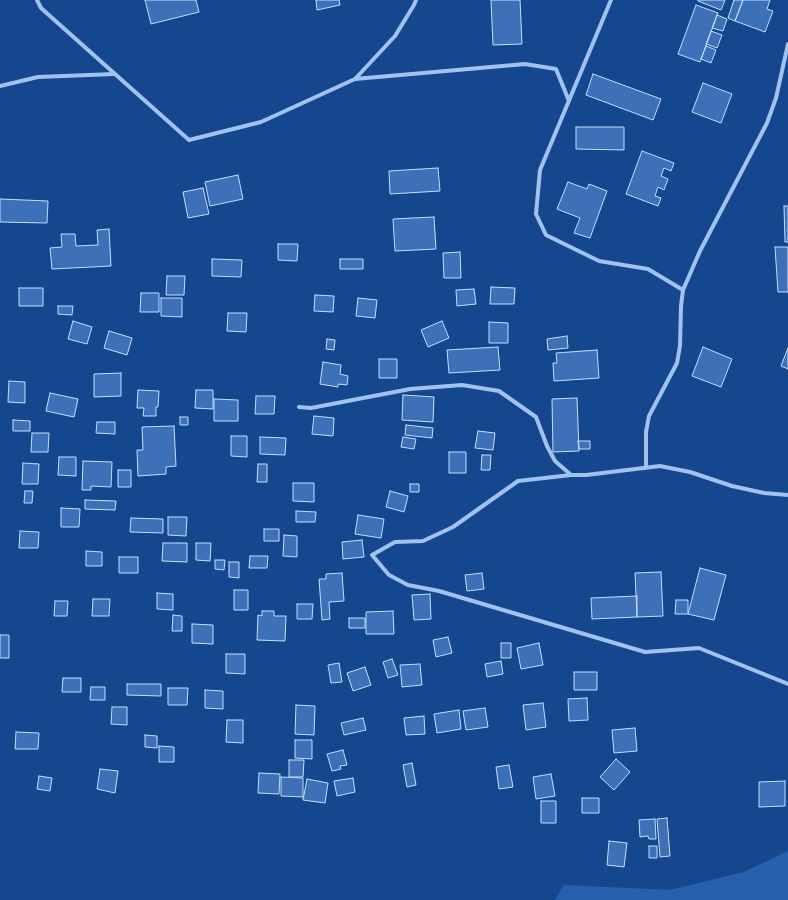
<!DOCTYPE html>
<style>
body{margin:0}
canvas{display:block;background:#15478e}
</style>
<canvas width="788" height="900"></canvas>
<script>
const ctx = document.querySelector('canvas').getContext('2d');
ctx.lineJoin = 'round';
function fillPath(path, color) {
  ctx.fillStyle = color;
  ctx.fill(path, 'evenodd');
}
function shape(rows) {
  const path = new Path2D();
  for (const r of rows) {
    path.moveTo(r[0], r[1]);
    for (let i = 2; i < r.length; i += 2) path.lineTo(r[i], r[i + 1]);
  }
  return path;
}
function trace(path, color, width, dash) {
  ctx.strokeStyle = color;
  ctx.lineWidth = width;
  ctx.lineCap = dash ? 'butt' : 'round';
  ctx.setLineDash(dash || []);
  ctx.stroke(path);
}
fillPath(shape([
 [788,851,788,900,555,900,564,885,670,890,744,872]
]), '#2760ad');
const building = shape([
 [145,0,196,0,199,12,151,24,145,0],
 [316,0,339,0,340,5,317,10,316,0],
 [491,0,520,0,522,44,493,45,491,0],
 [698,0,725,0,721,10,698,1,698,0],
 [734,0,743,0,735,21,728,18,734,0],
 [743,0,770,0,767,9,773,11,765,32,735,21,743,0],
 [696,5,718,13,700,62,678,54,696,5],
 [717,15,727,19,723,31,712,28,717,15],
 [711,31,722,35,717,48,706,44,711,31],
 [706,46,716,50,711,63,701,59,706,46],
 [593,74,661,99,653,120,586,95,593,74],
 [703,83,732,94,721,123,692,112,703,83],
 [576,127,624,127,624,150,576,149,576,127],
 [642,151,674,163,671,171,664,168,661,176,668,179,664,190,658,187,655,196,661,198,658,206,626,194,642,151],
 [438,168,440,191,390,194,389,171,438,168],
 [238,175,243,199,210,206,205,182,238,175],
 [568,182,587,189,589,184,607,191,590,238,574,233,580,218,557,209,568,182],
 [203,188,209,214,188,218,183,192,203,188],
 [0,199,48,201,47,223,0,222,0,199],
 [784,206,788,206,788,242,785,242,784,206],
 [434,217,436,249,395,251,393,219,434,217],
 [109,229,111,266,52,269,50,248,62,247,61,234,75,234,76,246,98,245,97,230,109,229],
 [278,244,298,244,297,261,278,260,278,244],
 [775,247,788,247,788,292,778,292,775,247],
 [460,252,461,278,444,278,443,253,460,252],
 [212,259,242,260,241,277,212,276,212,259],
 [340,259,363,259,363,269,340,269,340,259],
 [167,276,185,276,184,295,166,295,167,276],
 [491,287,515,288,514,304,490,304,491,287],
 [19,288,43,288,43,306,19,306,19,288],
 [474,289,476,304,457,306,456,290,474,289],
 [141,293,159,293,159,312,140,312,141,293],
 [315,295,334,296,333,312,314,311,315,295],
 [161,298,182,298,182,317,161,316,161,298],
 [358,298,377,300,375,318,356,316,358,298],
 [58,306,73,306,72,315,58,314,58,306],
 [228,313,247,313,246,332,227,331,228,313],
 [73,321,92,327,87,344,68,339,73,321],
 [442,321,449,338,428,347,421,330,442,321],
 [489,322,508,323,508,343,489,343,489,322],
 [109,331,132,338,127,355,104,348,109,331],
 [567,336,568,348,548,350,547,339,567,336],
 [327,339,335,340,334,350,326,349,327,339],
 [498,347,500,370,449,373,447,350,498,347],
 [703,347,732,359,721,387,692,376,703,347],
 [788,348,788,369,781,366,788,348],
 [597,350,599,378,554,381,553,363,557,363,556,353,597,350],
 [379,359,397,359,397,378,379,378,379,359],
 [323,362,341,365,340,374,348,376,347,385,338,384,338,387,320,384,323,362],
 [121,373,121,396,94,397,94,374,121,373],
 [9,381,25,382,25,403,8,402,9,381],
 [138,390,159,391,158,407,156,407,156,416,143,416,144,408,137,408,138,390],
 [196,390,213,390,213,409,195,408,196,390],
 [50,393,78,399,74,417,46,411,50,393],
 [403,395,434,397,433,422,402,420,403,395],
 [256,396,275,396,274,414,255,414,256,396],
 [577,398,579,451,553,452,552,399,577,398],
 [214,399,238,400,238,421,214,421,214,399],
 [314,416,334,418,333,436,312,434,314,416],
 [180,417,188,417,188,425,180,425,180,417],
 [13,420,30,421,30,431,13,431,13,420],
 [97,422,115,422,115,434,96,433,97,422],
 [406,425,433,428,432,438,405,435,406,425],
 [174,426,176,466,166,467,166,474,138,476,137,450,143,450,142,427,174,426],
 [478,431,495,433,493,450,475,448,478,431],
 [32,433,49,433,48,452,31,452,32,433],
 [231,436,247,436,247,457,231,456,231,436],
 [260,437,286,438,285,455,260,454,260,437],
 [403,437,416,439,414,449,401,447,403,437],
 [578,441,590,441,590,449,579,449,578,441],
 [449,452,466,452,466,473,449,473,449,452],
 [482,455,491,455,490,470,481,470,482,455],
 [59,457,76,457,76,476,58,475,59,457],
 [83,461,112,462,111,487,91,486,91,490,82,490,83,461],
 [23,463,39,464,38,484,22,484,23,463],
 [258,464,267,464,267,482,257,482,258,464],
 [118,470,131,470,131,487,118,487,118,470],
 [293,483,314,483,314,502,293,501,293,483],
 [410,484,419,484,419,492,410,492,410,484],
 [25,491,33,491,32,503,24,503,25,491],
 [390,491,408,496,404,512,386,507,390,491],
 [85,500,116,501,115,510,85,509,85,500],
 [61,508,80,509,79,527,61,527,61,508],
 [296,511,316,512,315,522,296,522,296,511],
 [358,515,384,519,381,538,355,534,358,515],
 [168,517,187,517,186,536,168,535,168,517],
 [131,518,163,519,163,533,130,532,131,518],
 [264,529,279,529,279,541,264,541,264,529],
 [20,531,39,532,38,548,19,548,20,531],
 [284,535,297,536,297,557,283,556,284,535],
 [362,540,364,557,343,559,342,542,362,540],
 [163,543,187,543,187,562,162,561,163,543],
 [196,543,211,543,210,561,196,560,196,543],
 [86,551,102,552,102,566,86,566,86,551],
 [250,556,268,556,267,568,249,568,250,556],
 [119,557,138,557,138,573,119,573,119,557],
 [215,560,225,560,224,570,215,569,215,560],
 [229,562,239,562,239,578,229,577,229,562],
 [700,568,726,575,714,620,688,614,700,568],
 [661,572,663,616,637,617,635,573,661,572],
 [342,573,344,601,329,602,330,619,322,620,319,579,326,579,326,574,342,573],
 [482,573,484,589,467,591,465,575,482,573],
 [234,590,248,590,248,610,234,610,234,590],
 [157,593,173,594,173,610,157,609,157,593],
 [430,594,431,619,414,620,412,595,430,594],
 [637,596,637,617,592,619,591,598,637,596],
 [93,599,110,599,109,616,92,616,93,599],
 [676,600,688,600,688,614,675,614,676,600],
 [55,601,68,601,67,616,54,616,55,601],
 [297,604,313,604,312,619,297,619,297,604],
 [262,611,274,611,274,616,286,616,285,641,257,640,258,615,262,616,262,611],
 [393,611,394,634,366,634,366,612,393,611],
 [173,615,182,616,182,631,172,631,173,615],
 [349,618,365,618,365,628,349,628,349,618],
 [192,624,213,625,213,644,192,643,192,624],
 [0,635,9,635,9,658,0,658,0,635],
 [448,637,452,653,436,657,433,640,448,637],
 [501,643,511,643,511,658,501,658,501,643],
 [539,643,543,665,521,669,517,648,539,643],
 [226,654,245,654,245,674,226,673,226,654],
 [392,659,398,675,388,678,383,662,392,659],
 [501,661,503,674,487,677,485,664,501,661],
 [339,663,342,682,331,683,328,665,339,663],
 [420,664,422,685,402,687,400,665,420,664],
 [365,667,371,685,353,691,347,673,365,667],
 [574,672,597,672,597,690,574,690,574,672],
 [63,678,81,678,81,692,62,692,63,678],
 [127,684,161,684,161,696,127,695,127,684],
 [91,687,105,687,105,700,90,700,91,687],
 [168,688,188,688,187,705,168,705,168,688],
 [205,690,223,691,223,709,205,708,205,690],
 [587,698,588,720,569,721,568,699,587,698],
 [543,703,546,727,526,730,523,705,543,703],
 [296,705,315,706,314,735,295,734,296,705],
 [112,707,127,707,127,725,111,724,112,707],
 [485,708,488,727,466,730,463,711,485,708],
 [459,710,461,729,437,733,434,714,459,710],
 [424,716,425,734,406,735,404,718,424,716],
 [363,718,366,730,344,735,341,723,363,718],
 [227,720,243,720,243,743,226,742,227,720],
 [635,728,637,751,614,753,612,730,635,728],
 [16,732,39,733,38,749,15,749,16,732],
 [145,735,157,736,157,748,145,747,145,735],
 [295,740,312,740,312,759,295,758,295,740],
 [159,746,174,747,174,762,159,762,159,746],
 [343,750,347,765,340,766,341,769,332,771,327,754,343,750],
 [616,759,630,772,614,790,600,777,616,759],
 [289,760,304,760,303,777,289,777,289,760],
 [412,763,416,785,407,787,403,765,412,763],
 [509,765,513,787,499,789,496,767,509,765],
 [100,769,118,771,115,793,97,789,100,769],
 [259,773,280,774,279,794,258,793,259,773],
 [551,774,555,796,536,799,533,777,551,774],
 [39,776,52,778,50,791,37,789,39,776],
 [281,777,303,778,303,797,281,796,281,777],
 [353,778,355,792,337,796,334,781,353,778],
 [307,779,328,783,325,803,303,800,307,779],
 [785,781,785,806,759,807,759,782,785,781],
 [582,798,599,798,599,813,582,813,582,798],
 [541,801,556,801,556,823,541,823,541,801],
 [667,818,670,856,660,857,657,819,667,818],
 [655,819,656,839,649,839,648,836,640,837,639,820,655,819],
 [609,841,627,843,624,867,607,865,609,841],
 [649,846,657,846,657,858,649,858,649,846]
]);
fillPath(building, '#3d70b7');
trace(building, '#c6ddfc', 1);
trace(shape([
 [37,0,41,8,189,140,261,122,355,79,395,36,414,5,416,0],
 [611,0,540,170,536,214,546,235,599,261,648,269,683,290],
 [355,79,525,64,556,69,569,101],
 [0,86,38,77,114,74],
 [299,407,311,408,410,389,462,385,499,391,536,417,547,446,555,461,571,475],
 [646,468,646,432,649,416,677,363,680,346,681,306,683,290,700,251,767,123,776,98,788,44],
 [788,495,764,493,732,486,690,472,660,466,586,475,571,475,518,481,453,527,423,541,395,542,372,555,389,575,408,585,439,591,645,652,699,648,788,684]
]), '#a0c2f0', 4);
</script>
